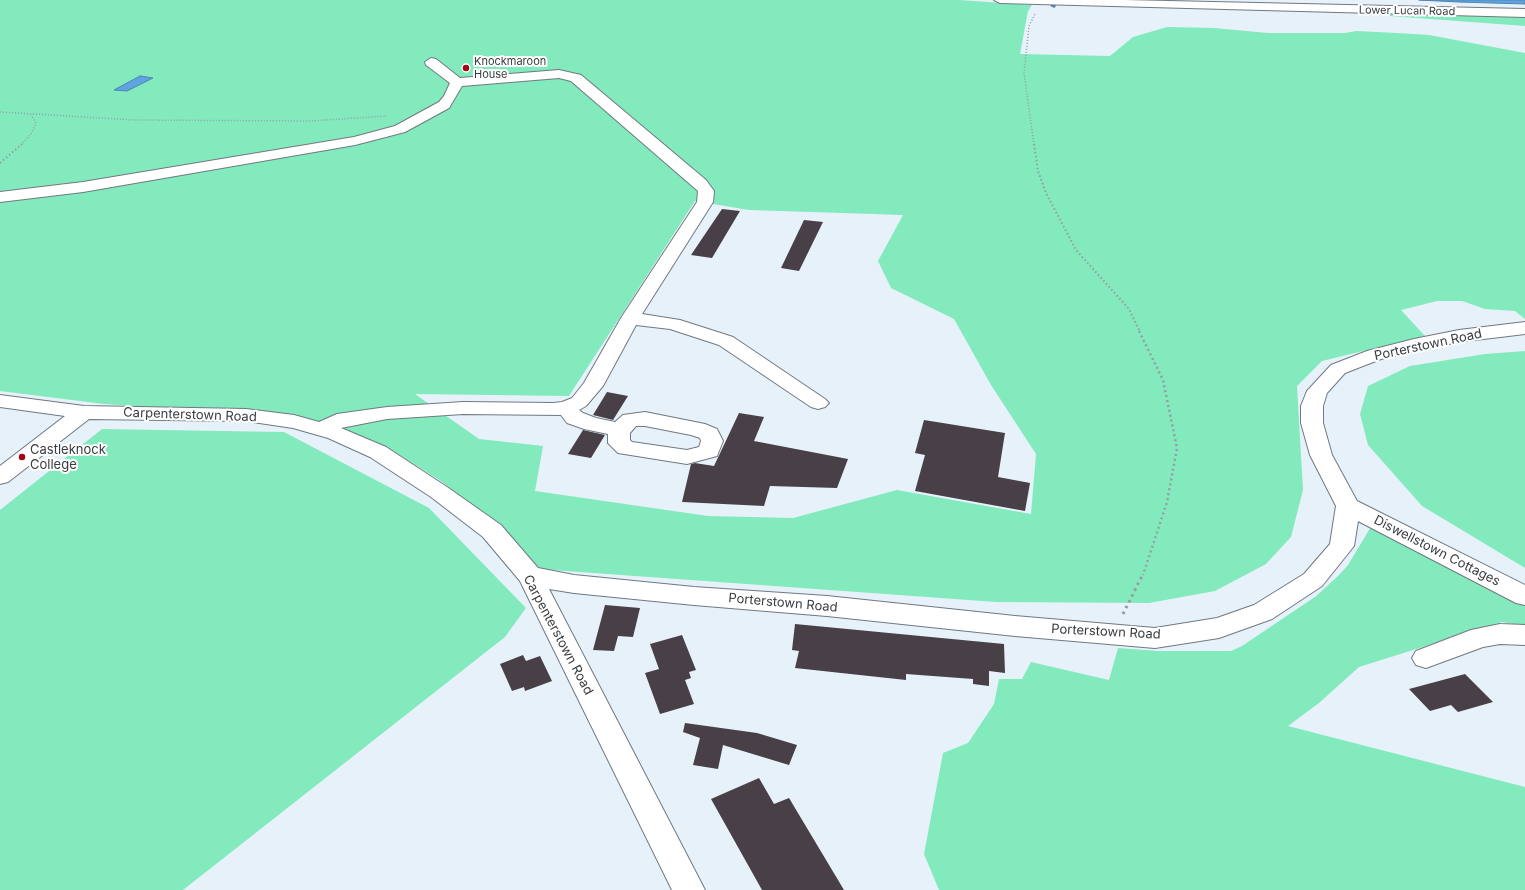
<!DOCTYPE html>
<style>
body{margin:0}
canvas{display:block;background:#e7f1fa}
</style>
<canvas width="1525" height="890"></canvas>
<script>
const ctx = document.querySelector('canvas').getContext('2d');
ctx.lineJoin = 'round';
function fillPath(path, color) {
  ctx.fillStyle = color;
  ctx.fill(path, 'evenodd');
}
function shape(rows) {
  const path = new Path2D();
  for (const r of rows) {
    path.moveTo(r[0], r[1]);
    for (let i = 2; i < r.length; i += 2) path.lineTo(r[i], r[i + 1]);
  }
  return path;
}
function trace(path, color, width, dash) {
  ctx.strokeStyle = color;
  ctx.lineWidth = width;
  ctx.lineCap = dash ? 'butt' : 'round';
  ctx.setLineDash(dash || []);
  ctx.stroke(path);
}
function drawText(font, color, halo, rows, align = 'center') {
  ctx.font = font + ' Inter,sans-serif';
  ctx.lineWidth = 4;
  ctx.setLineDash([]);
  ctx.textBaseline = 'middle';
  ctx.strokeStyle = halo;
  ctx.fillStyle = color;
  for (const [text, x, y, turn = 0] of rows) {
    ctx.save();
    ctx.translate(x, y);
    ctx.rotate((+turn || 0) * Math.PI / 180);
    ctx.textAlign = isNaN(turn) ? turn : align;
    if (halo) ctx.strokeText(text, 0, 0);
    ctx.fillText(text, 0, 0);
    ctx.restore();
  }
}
fillPath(shape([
 [0,0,959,0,1032,5,1028,11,1020,54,1110,56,1133,37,1167,27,1214,28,1268,33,1345,33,1356,31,1397,33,1429,35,1525,53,1525,319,1515,311,1485,309,1462,301,1437,301,1401,310,1425,336,1322,361,1297,386,1303,490,1291,537,1266,564,1215,591,1149,603,996,602,538,569,498,527,441,481,387,447,340,428,189,410,104,404,0,391],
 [695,201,749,210,903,215,878,261,891,288,954,319,991,385,1036,454,1031,514,897,490,793,518,708,516,535,491,543,446,479,439,415,394,569,396],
 [1336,12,1525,15,1525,26],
 [1525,351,1525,568,1422,506,1368,445,1360,414,1368,386,1410,366,1485,354],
 [102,429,284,432,429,508,526,608,505,637,183,890,0,890,0,510],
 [1372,525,1525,603,1525,626,1502,622,1359,667,1319,703,1288,726,1525,787,1525,890,939,890,924,854,943,753,968,743,994,704,999,679,1022,679,1031,662,1109,680,1118,648,1158,651,1231,651,1242,646,1291,613,1315,597,1338,576,1348,565]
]), '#83eabe');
const water = shape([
 [1419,0,1525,0,1525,4,1458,2,1419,0],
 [140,76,153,78,127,91,114,90,140,76]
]);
fillPath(water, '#5da4e1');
trace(water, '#5285b1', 1);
trace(shape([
 [1052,5,1054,6]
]), '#5285b1', 3.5);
fillPath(shape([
 [722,209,740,211,712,258,691,255],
 [804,220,823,222,799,271,781,268],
 [607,392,628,396,613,420,593,415],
 [739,413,764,417,754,441,848,459,837,488,770,486,764,506,682,502,691,464,695,463,714,466],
 [924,420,1005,433,998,477,1030,483,1025,511,915,491,925,455,915,453],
 [583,430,605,435,591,458,568,454],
 [605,605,640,608,633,637,618,636,614,651,593,650],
 [795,624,1004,644,1005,673,989,671,989,686,973,684,973,679,906,674,906,680,795,668,799,651,792,650],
 [682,635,696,670,689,672,691,678,685,680,694,704,660,714,645,673,659,669,650,644],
 [523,655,526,661,540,656,552,681,525,691,524,687,512,691,500,664],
 [1465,674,1493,702,1458,712,1451,705,1430,711,1409,689],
 [685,723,757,733,797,745,789,765,723,745,718,769,693,765,700,738,683,732],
 [759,778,774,804,789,798,844,890,762,890,711,799]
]), '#483f47');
const minor = shape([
 [994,0,1124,0,1525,9,1525,17,1000,3,994,0],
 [431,58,436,59,460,78,559,70,581,75,706,180,714,191,713,202,642,314,680,320,733,337,825,399,829,403,825,407,818,409,811,407,719,345,670,329,636,325,603,386,586,406,579,410,583,413,596,418,615,422,623,415,645,412,705,424,717,429,723,441,717,456,687,464,618,453,608,443,608,434,584,429,567,423,561,415,463,414,387,419,341,428,386,447,447,487,501,525,538,568,574,575,694,587,827,596,1015,616,1155,628,1217,618,1254,605,1304,574,1330,544,1336,506,1310,455,1301,423,1301,406,1307,391,1331,365,1367,351,1414,339,1459,330,1525,322,1525,334,1459,342,1414,351,1381,359,1345,373,1327,393,1323,406,1323,423,1332,455,1357,501,1525,585,1525,605,1516,603,1358,521,1354,546,1322,586,1272,619,1219,638,1155,648,1015,636,827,616,694,605,574,593,549,589,705,890,672,890,520,581,483,537,431,497,370,457,328,438,293,428,246,421,89,419,8,482,0,484,0,466,65,416,0,407,0,395,84,406,246,409,294,415,319,422,337,414,387,407,463,402,553,403,562,402,572,398,584,383,621,318,697,202,698,191,571,81,559,78,462,86,449,108,405,132,355,145,83,192,0,202,0,192,83,182,354,137,395,126,439,102,444,96,450,83,426,65,425,62,431,58],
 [636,426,645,426,691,435,700,438,701,441,699,447,687,450,632,442,630,440,630,433,636,426],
 [1500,624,1525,625,1525,645,1500,644,1483,647,1426,668,1416,665,1412,658,1416,651,1471,630,1500,624]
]);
trace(minor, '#707981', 2);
trace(shape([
 [0,112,135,120,310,121,387,116],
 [21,145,31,134,36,123,31,115],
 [1034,145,1024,73,1029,26,1035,14]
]), '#959ca3', 1.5, [1, 2]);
trace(shape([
 [1034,144,1038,171,1046,193,1076,250,1129,309,1140,332],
 [0,163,22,144]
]), '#959ca3', 2, [1.5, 2.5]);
trace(shape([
 [1139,331,1163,380,1177,448,1167,502,1143,575]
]), '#959ca3', 2.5, [2, 3]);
trace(shape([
 [1123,614,1143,574]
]), '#959ca3', 3, [2.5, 4]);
fillPath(minor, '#fff');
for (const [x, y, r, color] of [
 [466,68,4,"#a20716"],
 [22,457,4,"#a20716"]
]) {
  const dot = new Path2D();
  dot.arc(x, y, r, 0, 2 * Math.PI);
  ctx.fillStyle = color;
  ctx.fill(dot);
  trace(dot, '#fff', 1.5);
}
drawText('11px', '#383c40', '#fff', [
 ["Lower Lucan Road",1407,11,1]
]);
drawText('11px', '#383c40', '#fff', [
 ["Knockmaroon",474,62],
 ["House",474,75]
], 'left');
drawText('13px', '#383c40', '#fff', [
 ["Porterstown Road",1428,345,-12],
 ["Carpenterstown Road",190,415,2],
 ["Diswellstown Cottages",1437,551,27],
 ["Porterstown Road",783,603,5],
 ["Porterstown Road",1106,632,3],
 ["Carpenterstown Road",558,635,62]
]);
drawText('13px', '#383c40', '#fff', [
 ["Castleknock",30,450],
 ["College",30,465]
], 'left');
</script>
